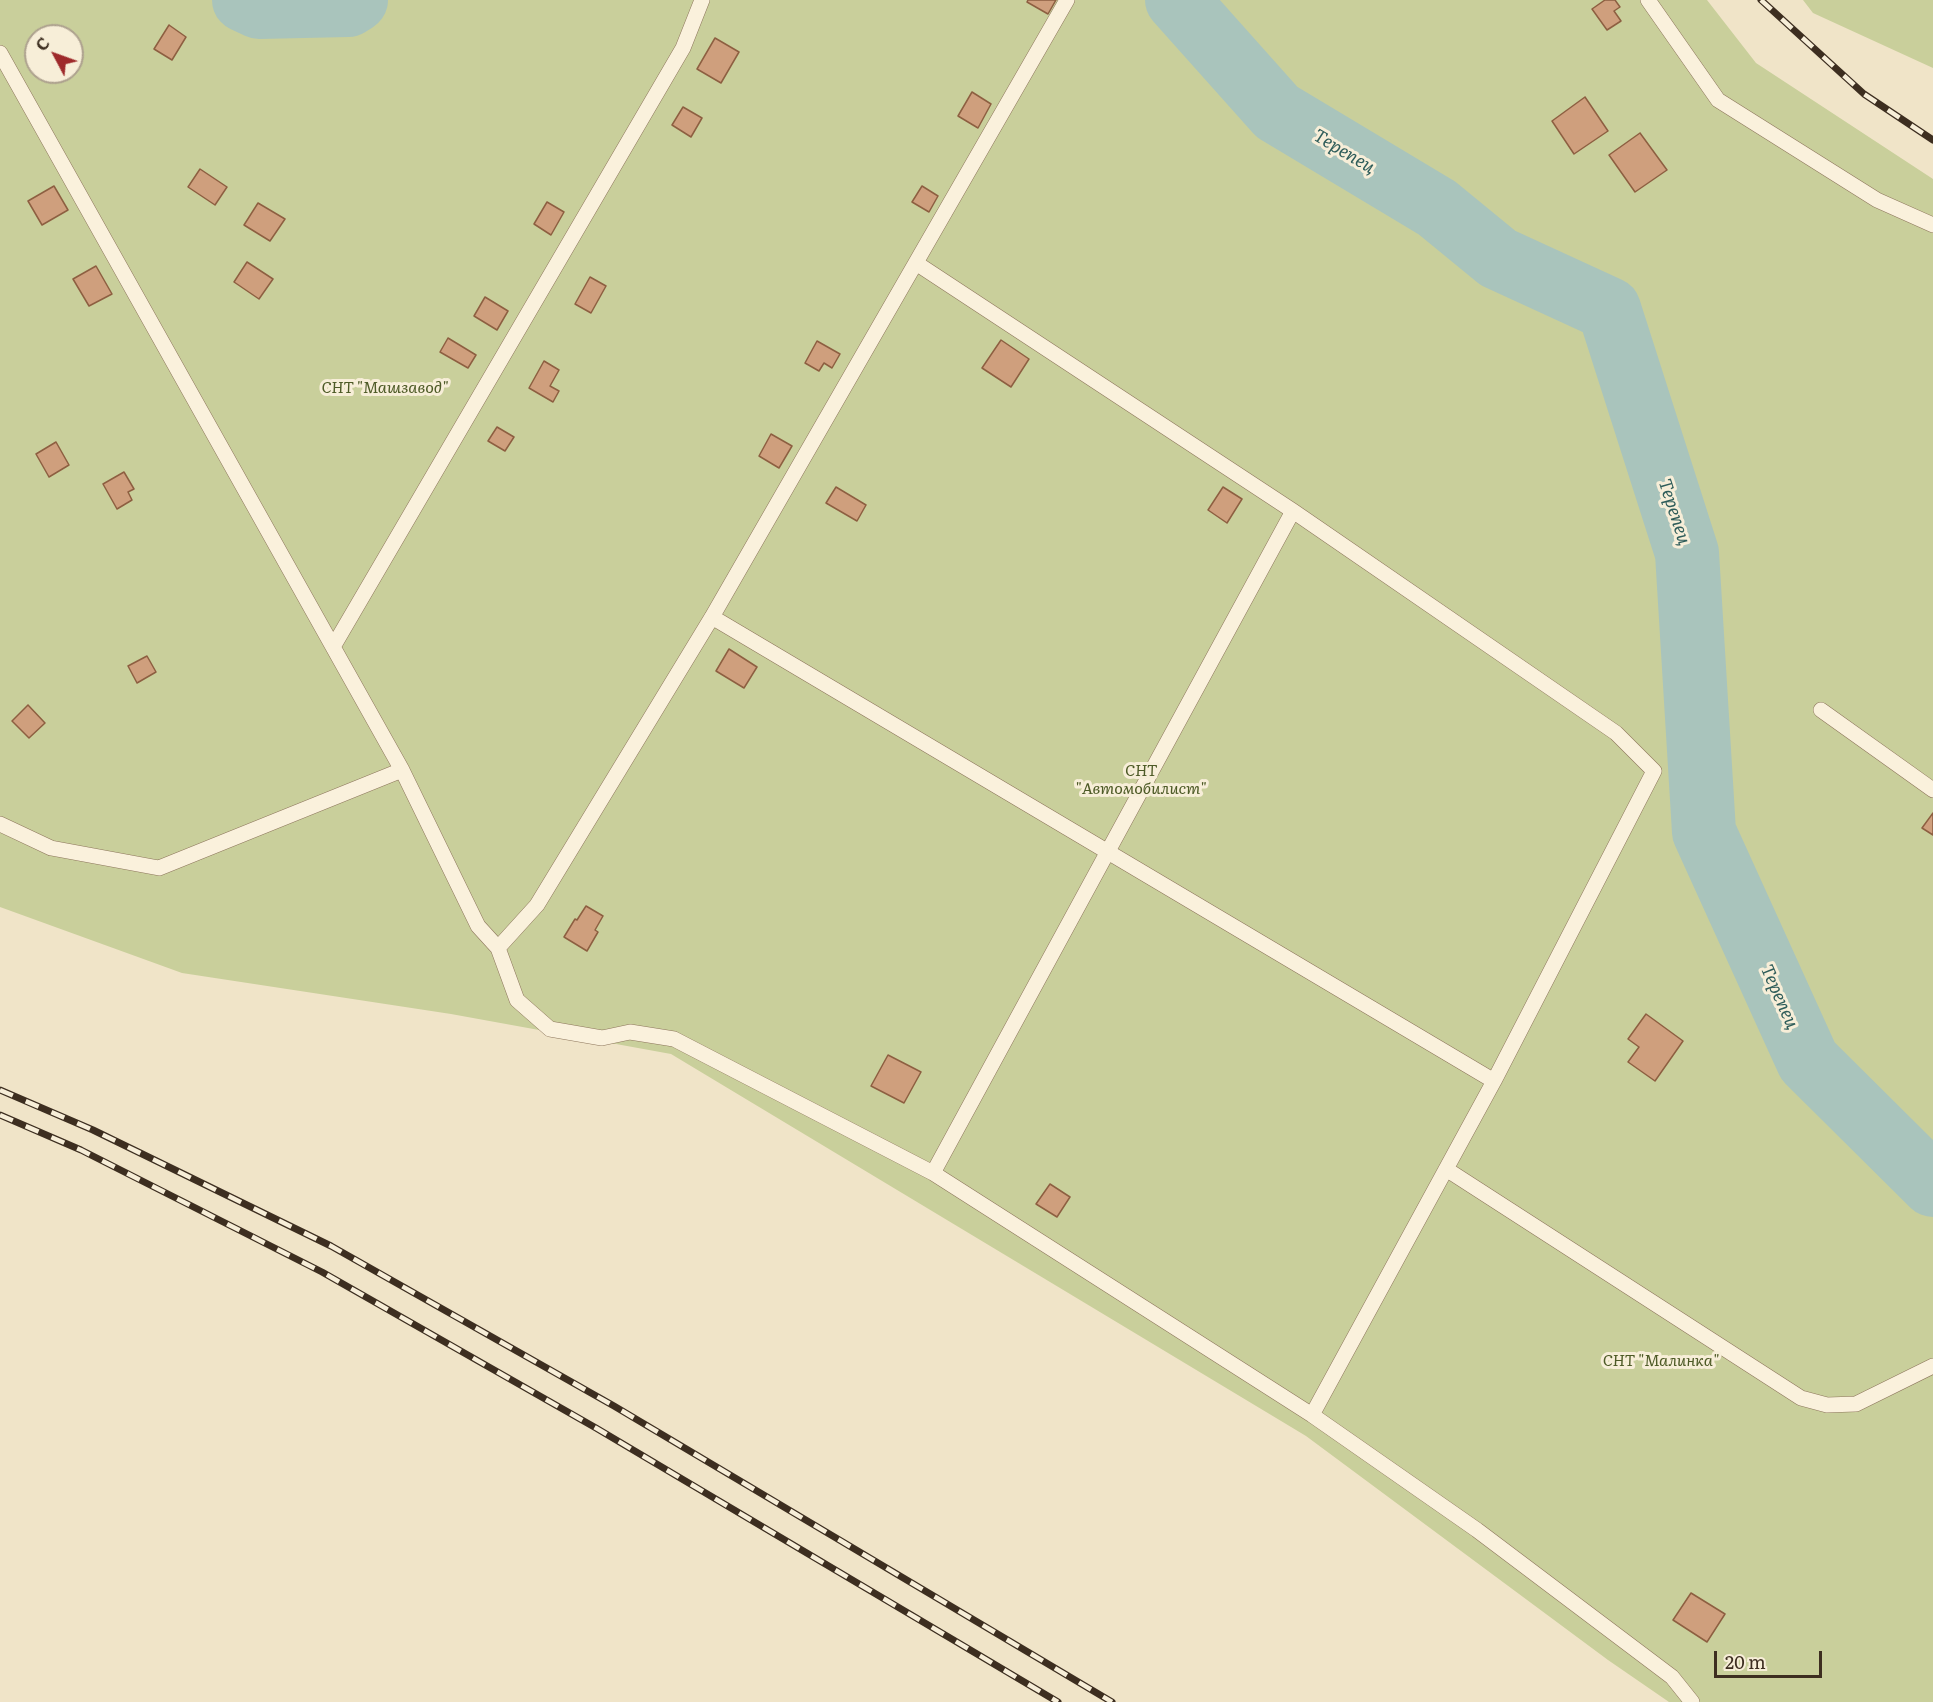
<!DOCTYPE html>
<meta charset="utf-8">
<style>
body{margin:0}
#map{position:relative;width:1933px;height:1702px;overflow:hidden;background:#f0e4c8;font-family:Literata,serif}
canvas{display:block}
.north{position:absolute;left:24px;top:24px;width:60px;height:60px;box-sizing:border-box;background:#f7eed8;border:2px solid #ada18e;border-radius:50%;rotate:311deg;font-size:16px;font-weight:700;line-height:24px;text-align:center;color:#3d2e20}
.north::after{content:'';display:block;margin:auto;width:21px;height:27px;background:#9e2a2b;clip-path:polygon(50% 0,100% 100%,50% 72%,0 100%)}
.scale{position:absolute;left:1714px;top:1651px;width:108px;height:27px;box-sizing:border-box;border:3px solid #3d2e20;border-top:0;padding-left:8px;font-size:18px;line-height:21px;white-space:nowrap;color:#3d2e20;-webkit-text-stroke:4px #f7eed8;paint-order:stroke}
</style>
<div id="map">
<canvas width="1933" height="1702"></canvas>
<div class="north">С</div>
<div class="scale">20 m</div>
</div>
<script>
const ctx = document.querySelector('canvas').getContext('2d');
ctx.lineJoin = 'round';
function fillPath(path, color) {
  ctx.fillStyle = color;
  ctx.fill(path, 'evenodd');
}
function shape(rows) {
  const path = new Path2D();
  for (const r of rows) {
    path.moveTo(r[0], r[1]);
    for (let i = 2; i < r.length; i += 2) path.lineTo(r[i], r[i + 1]);
  }
  return path;
}
function trace(path, color, width, dash) {
  ctx.strokeStyle = color;
  ctx.lineWidth = width;
  ctx.lineCap = dash ? 'butt' : 'round';
  ctx.setLineDash(dash || []);
  ctx.stroke(path);
}
function drawText(font, color, halo, rows, align = 'center') {
  ctx.font = font + ' Literata,serif';
  ctx.lineWidth = 6;
  ctx.setLineDash([]);
  ctx.textBaseline = 'middle';
  ctx.strokeStyle = halo;
  ctx.fillStyle = color;
  for (const [text, x, y, turn = 0] of rows) {
    ctx.save();
    ctx.translate(x, y);
    ctx.rotate((+turn || 0) * Math.PI / 180);
    ctx.textAlign = isNaN(turn) ? turn : align;
    if (halo) ctx.strokeText(text, 0, 0);
    ctx.fillText(text, 0, 0);
    ctx.restore();
  }
}
fillPath(shape([
 [0,0,1707,0,1756,63,1933,179,1933,1702,1669,1702,1608,1660,1306,1436,671,1054,451,1014,182,973,0,907],
 [36,36,72,36,72,72,36,72],
 [1803,0,1933,0,1933,68,1813,13]
]), '#c9cf9b');
trace(shape([
 [244,0,259,7,348,5,356,0],
 [1177,0,1277,112,1437,208,1498,258,1609,309,1687,553,1704,832,1808,1061,1933,1185]
]), '#a9c4bc', 64);
const building = shape([
 [1028,0,1056,0,1048,14,1027,2,1028,0],
 [1605,0,1615,0,1620,7,1614,11,1621,21,1607,30,1592,9,1605,0],
 [169,25,186,37,172,60,154,49,169,25],
 [715,38,739,52,721,83,697,69,715,38],
 [972,92,991,104,978,128,958,116,972,92],
 [1585,97,1608,131,1574,154,1552,121,1585,97],
 [683,107,702,118,691,137,672,125,683,107],
 [1640,133,1667,170,1635,192,1609,155,1640,133],
 [200,169,227,187,215,205,188,187,200,169],
 [54,186,68,210,42,225,28,201,54,186],
 [922,186,938,196,929,212,912,202,922,186],
 [547,202,564,212,551,235,534,224,547,202],
 [258,203,285,219,270,241,244,225,258,203],
 [247,262,273,279,259,299,234,282,247,262],
 [96,266,112,294,89,306,73,279,96,266],
 [590,277,606,286,591,313,575,304,590,277],
 [485,297,508,311,497,330,474,316,485,297],
 [448,338,476,355,468,368,440,352,448,338],
 [1001,340,1029,359,1011,387,982,368,1001,340],
 [817,341,840,354,832,368,824,363,819,371,805,363,817,341],
 [544,361,559,370,550,386,559,391,553,402,529,388,544,361],
 [497,427,514,437,505,451,488,441,497,427],
 [771,434,792,446,779,468,759,456,771,434],
 [56,442,69,465,49,477,36,454,56,442],
 [124,472,134,489,128,492,132,500,117,509,103,484,124,472],
 [836,487,866,505,857,521,826,503,836,487],
 [1223,487,1242,499,1227,523,1208,510,1223,487],
 [729,649,757,667,744,688,716,671,729,649],
 [147,656,156,672,137,683,128,666,147,656],
 [28,705,45,723,29,738,12,721,28,705],
 [1933,813,1933,835,1922,828,1933,813],
 [586,906,603,916,595,930,598,932,587,951,564,937,575,919,577,920,586,906],
 [1646,1014,1683,1041,1655,1081,1628,1062,1639,1047,1628,1039,1646,1014],
 [888,1055,921,1072,904,1103,871,1086,888,1055],
 [1050,1184,1070,1197,1057,1217,1036,1204,1050,1184],
 [1691,1593,1725,1614,1707,1642,1673,1620,1691,1593]
]);
fillPath(building, '#cf9f7d');
trace(building, '#8d5f41', 1.5);
const service = shape([
 [1648,0,1718,100,1877,200,1933,225],
 [0,53,402,770,159,868,51,848,0,824],
 [916,263,1293,511,1616,733,1654,771,1494,1081,1312,1415],
 [712,617,1494,1081],
 [333,647,683,48,702,0],
 [1821,710,1933,790],
 [402,770,478,926,498,948,517,1000,550,1029,602,1038,630,1032,674,1039,933,1173,1312,1415,1477,1530,1672,1677,1692,1702],
 [498,948,537,905,712,617,1067,0],
 [1446,1169,1801,1398,1827,1405,1856,1404,1933,1366],
 [933,1173,1293,511]
]);
trace(service, '#8d765c', 16);
trace(service, '#faf1dc', 15);
const rail = shape([
 [1761,0,1864,94,1933,140],
 [0,1090,93,1130,331,1246,614,1406,1112,1702],
 [0,1115,81,1150,322,1272,596,1428,1058,1702]
]);
trace(rail, '#3d2e20', 7);
trace(rail, '#f7eed8', 4.5, [14]);
drawText('italic 16px', '#4d5a26', '#f7eed8', [
 ["СНТ \"Машзавод\"",385,388],
 ["СНТ",1141,771],
 ["\"Автомобилист\"",1141,789],
 ["СНТ \"Малинка\"",1661,1361]
]);
drawText('italic 18px', '#2f5d5a', '#f7eed8', [
 ["Терепец",1344,152,31],
 ["Терепец",1674,512,72],
 ["Терепец",1779,997,66]
]);
</script>
